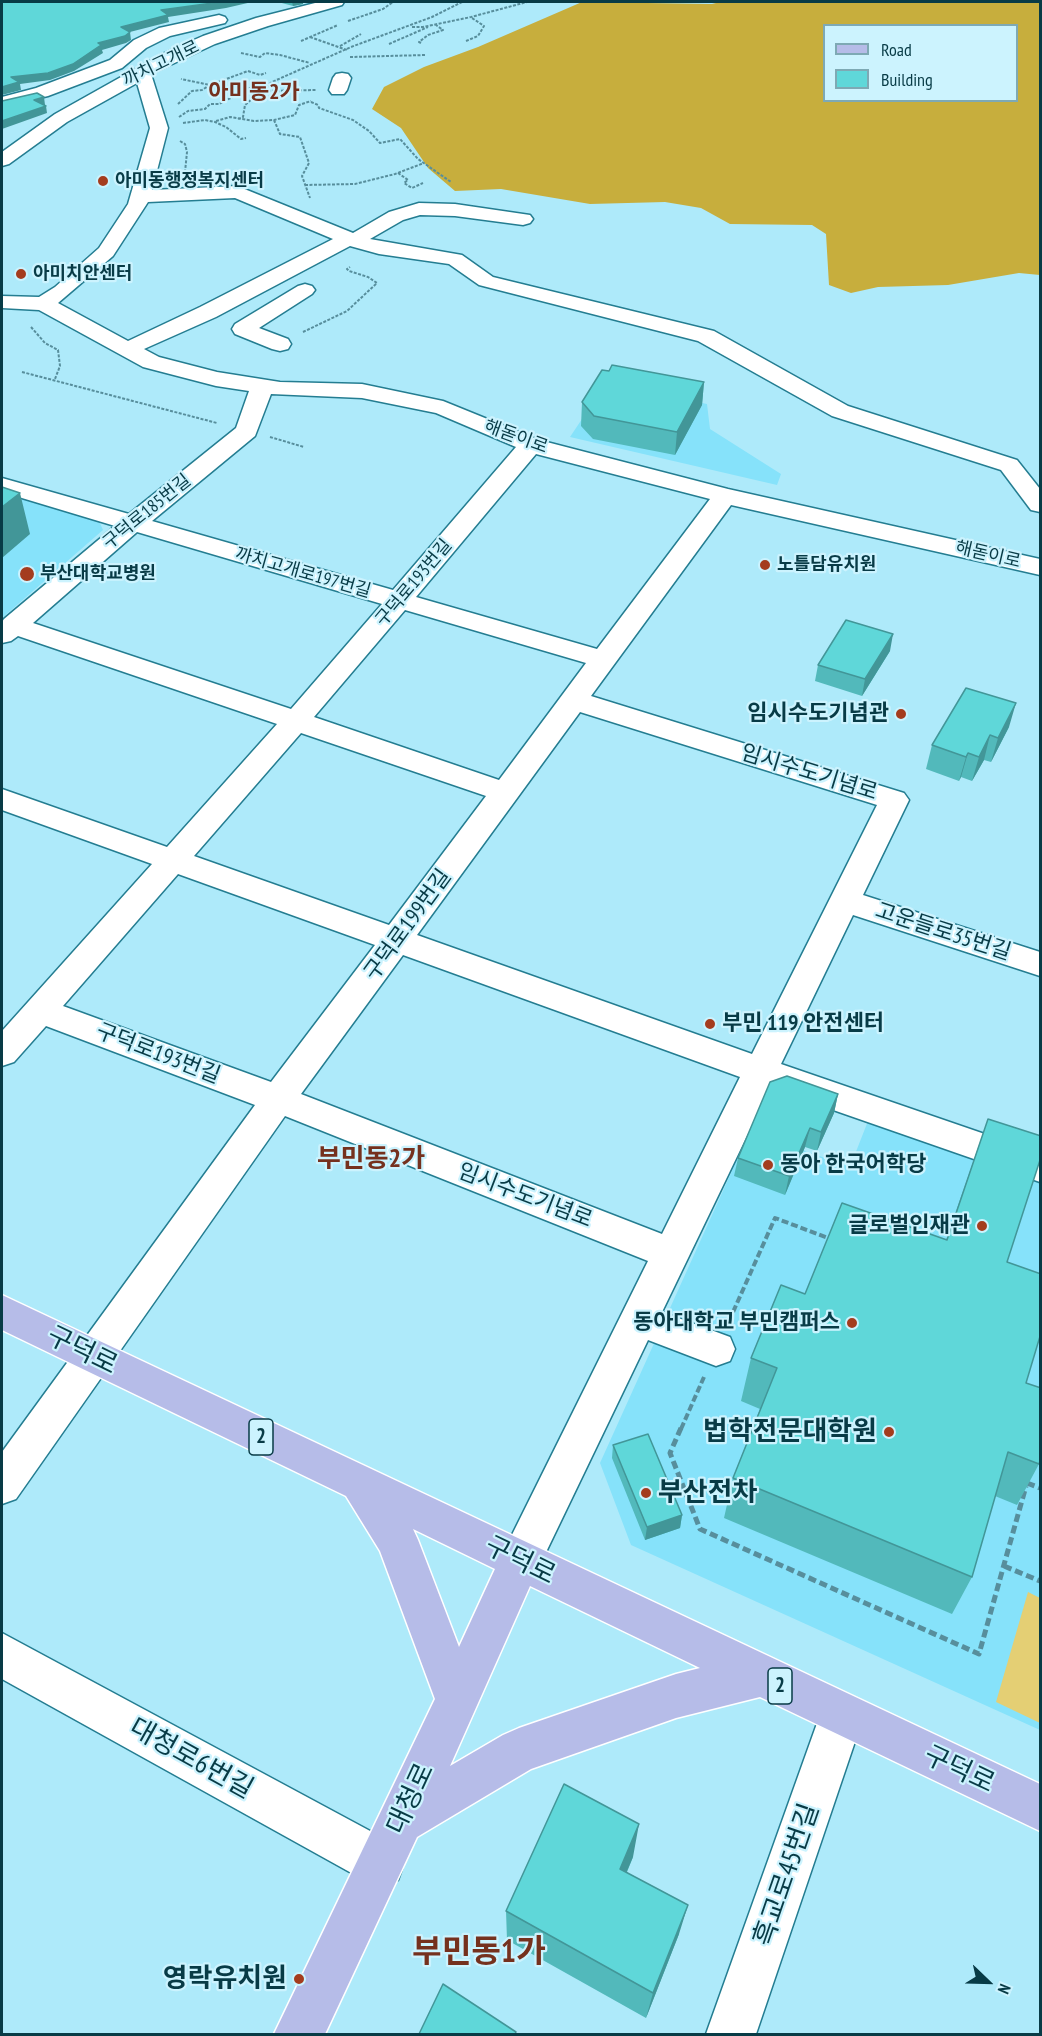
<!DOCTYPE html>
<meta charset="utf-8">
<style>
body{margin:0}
#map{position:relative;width:1042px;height:2036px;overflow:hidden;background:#aeeafa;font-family:"PT Sans Narrow",sans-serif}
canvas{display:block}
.frame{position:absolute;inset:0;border:3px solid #083b46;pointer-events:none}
.legend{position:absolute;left:823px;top:24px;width:195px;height:78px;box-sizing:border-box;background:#ccf3fe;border:2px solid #7ea9b4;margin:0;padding:8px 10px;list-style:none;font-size:18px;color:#083b46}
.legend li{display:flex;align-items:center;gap:12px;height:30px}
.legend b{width:30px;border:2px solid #7ea9b4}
.north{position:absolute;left:958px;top:1952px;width:60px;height:60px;-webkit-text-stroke:4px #ccf3fe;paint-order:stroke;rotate:113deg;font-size:16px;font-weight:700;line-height:24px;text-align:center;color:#083b46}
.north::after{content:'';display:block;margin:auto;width:21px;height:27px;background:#083b46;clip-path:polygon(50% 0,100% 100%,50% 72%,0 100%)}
</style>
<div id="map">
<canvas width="1042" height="2036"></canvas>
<div class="frame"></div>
<ul class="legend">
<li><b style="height:8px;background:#b6bce8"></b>Road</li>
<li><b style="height:16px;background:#5fd7d9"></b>Building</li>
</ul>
<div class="north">N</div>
</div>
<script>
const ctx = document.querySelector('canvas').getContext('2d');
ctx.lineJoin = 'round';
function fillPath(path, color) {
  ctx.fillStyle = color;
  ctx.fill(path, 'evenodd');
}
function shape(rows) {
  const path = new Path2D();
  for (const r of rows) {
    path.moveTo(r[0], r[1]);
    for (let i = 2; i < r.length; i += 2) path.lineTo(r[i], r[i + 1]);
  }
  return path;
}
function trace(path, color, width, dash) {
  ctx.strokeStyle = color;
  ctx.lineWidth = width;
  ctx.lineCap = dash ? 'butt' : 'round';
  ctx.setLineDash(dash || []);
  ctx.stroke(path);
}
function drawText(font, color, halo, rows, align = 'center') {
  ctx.font = font + ' "PT Sans Narrow","Noto Sans KR",sans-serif';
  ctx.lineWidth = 4.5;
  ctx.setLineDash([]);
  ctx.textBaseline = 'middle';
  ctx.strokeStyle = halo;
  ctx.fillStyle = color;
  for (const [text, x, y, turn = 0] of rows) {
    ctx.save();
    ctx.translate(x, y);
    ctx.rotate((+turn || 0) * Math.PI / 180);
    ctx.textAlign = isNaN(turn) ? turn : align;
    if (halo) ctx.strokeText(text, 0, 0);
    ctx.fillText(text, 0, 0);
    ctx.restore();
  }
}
fillPath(shape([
 [606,383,707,404,710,429,781,474,777,485,570,437],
 [2,490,98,519,103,530,2,618],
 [868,1121,1040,1183,1040,1730,631,1545,600,1463,750,1131,850,1167]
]), '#86e2fa');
fillPath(shape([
 [1028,1592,1040,1598,1040,1723,996,1702]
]), '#e4cf74');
fillPath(shape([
 [582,2,712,4,720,2,1040,2,1040,275,1019,273,948,285,878,287,851,293,829,285,826,234,812,225,730,224,701,208,665,202,590,204,501,189,455,191,428,168,401,128,372,109,384,87,424,67,478,47],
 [824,26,1016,26,1016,100,824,100]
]), '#c7ae3d');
const minor = shape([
 [319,2,344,2,342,5,268,26,215,44,151,74,168,128,152,190,237,186,353,233,389,212,419,203,455,204,530,215,533,219,530,223,523,225,455,216,420,215,403,220,370,239,462,255,493,277,714,331,848,406,1017,460,1040,489,1040,512,1031,510,1001,470,832,416,698,341,479,285,449,264,379,254,350,246,216,317,144,349,159,357,217,372,280,382,362,384,443,401,539,440,728,489,1040,559,1040,575,731,505,591,696,904,793,909,800,863,895,1040,952,1040,976,853,915,781,1064,1037,1152,1040,1152,1040,1182,770,1088,662,1312,730,1337,735,1349,730,1361,716,1366,648,1340,535,1575,520,1581,505,1575,499,1561,648,1261,285,1116,16,1499,2,1504,2,1452,255,1105,46,1026,14,1062,2,1066,2,1031,152,864,2,810,2,789,167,847,277,724,18,636,11,641,2,643,2,622,4,619,115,526,2,492,2,478,129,514,236,428,249,391,216,386,143,367,39,310,2,308,2,296,39,297,55,287,99,248,128,204,150,128,137,83,67,122,9,164,2,166,2,152,55,114,162,54,203,36,256,18,319,2],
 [235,198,333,239,200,307,128,341,58,303,113,256,148,202,235,198],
 [271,394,362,398,436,413,516,447,393,590,152,521,255,436,271,394],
 [536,454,710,499,597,649,416,597,536,454],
 [137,532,382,604,291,709,33,623,137,532],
 [405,610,586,663,499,780,314,717,405,610],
 [580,712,877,805,752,1054,417,935,580,712],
 [301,733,486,796,389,925,194,856,301,733],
 [178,874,375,945,271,1082,63,1006,178,874],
 [403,955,740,1077,662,1234,301,1094,403,955],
 [219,15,225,17,227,20,225,23,170,36,146,48,122,68,48,96,2,107,2,97,36,88,110,60,134,40,159,28,219,15],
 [342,73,348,74,351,78,347,90,344,94,332,94,329,90,333,78,336,74,342,73],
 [305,284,312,286,315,290,312,294,259,328,288,339,291,344,288,349,280,351,272,349,235,334,232,329,235,324,298,286,305,284],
 [2,1633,398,1846,404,1863,398,1880,381,1886,364,1880,2,1679,2,1633],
 [842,1693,858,1699,864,1715,756,2034,706,2034,820,1715,826,1699,842,1693]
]);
const major = shape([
 [2,1295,1040,1784,1040,1831,760,1697,676,1718,531,1769,417,1837,325,2034,274,2034,435,1699,380,1551,346,1496,2,1330,2,1295],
 [413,1529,495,1569,459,1647,418,1540,413,1529],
 [530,1586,700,1668,676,1674,519,1728,503,1735,450,1766,530,1586]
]);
trace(minor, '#247d91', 3);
trace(major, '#fff', 3);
trace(shape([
 [348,21,383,9,393,2],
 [412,27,423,27,471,17,527,2],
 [310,37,347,50],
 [301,41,338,25],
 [466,41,478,36,484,26,472,18],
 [421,43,419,42,428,35,443,30,436,25],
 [389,44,428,27],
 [340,46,361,34],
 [241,53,260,57,265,53,280,55,310,63],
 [350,57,426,55],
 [210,85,248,71,260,75,266,73],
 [263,91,316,90],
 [311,102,318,105,319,108,353,120,369,131,380,143,400,139,418,159,451,182],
 [178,104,192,91,202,90,210,85,181,79],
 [179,117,188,111,205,109,210,104,219,104,250,88,265,88],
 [238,119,243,117,245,105,272,82,351,47,432,17,462,2],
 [274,120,280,134,300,137,309,163,302,176,310,198],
 [216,121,230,117,254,121,274,120,295,115,299,105,311,101],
 [183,123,205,120,215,122,226,127,241,139,246,138],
 [180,141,185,144,187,152,185,172],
 [398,173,408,180,404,183,412,188,423,183],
 [305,185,355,184,395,174,424,163],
 [31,327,45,343,58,350,60,366,55,379],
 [303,332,347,311,377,283,368,277,349,271,347,269,350,267],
 [22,372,217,423],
 [270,437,304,447]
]), '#578e9c', 2, [3, 1.5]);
trace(shape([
 [729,1321,775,1218,831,1239],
 [681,1429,704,1377]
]), '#578e9c', 4, [7, 3]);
trace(shape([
 [681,1428,670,1453,700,1529,979,1654,1026,1486],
 [1027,1483,1040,1488],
 [1004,1566,1040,1581]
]), '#578e9c', 5, [8, 4]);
fillPath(minor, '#fff');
fillPath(major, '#b6bce8');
fillPath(shape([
 [278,2,303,2,303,4,293,6],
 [609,371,704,382,702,405,675,455,593,439,581,426,582,402],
 [890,651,862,696,815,681,818,665],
 [1009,727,991,762,984,760,972,781,961,777,959,781,926,769,932,745],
 [838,1094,834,1113,817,1151,805,1147,785,1195,734,1176,738,1158],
 [988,1119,1007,1262,1039,1464,1017,1505,995,1496,972,1577,952,1614,724,1518,733,1478,760,1409,741,1401,751,1358,805,1294,946,1240],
 [613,1445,682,1515,680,1528,645,1540,612,1458],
 [633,1857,627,1872,679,1934,646,2018,507,1940,506,1911]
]), '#52b9bb');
fillPath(shape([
 [220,2,252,2,226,8,168,17,169,22,122,34,121,27,161,10],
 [292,2,303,2,303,4,293,6],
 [130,32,131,40,126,43,102,50,103,53,74,71,50,80,20,84,21,90,2,95,2,87,11,77,98,43],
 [44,97,45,105,36,107,34,100],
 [46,106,47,113,2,129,2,121],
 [704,382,702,405,675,455,677,432],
 [20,493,30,534,2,558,2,507],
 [893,634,890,651,862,696,865,679],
 [1016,703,1009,727,991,762,998,738],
 [990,735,984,760,972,781,979,757],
 [968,753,961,777,959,781,966,757],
 [838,1094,834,1113,817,1151,821,1132],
 [810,1128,805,1147,785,1195,789,1176],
 [682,1515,680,1528,645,1540,647,1527],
 [639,1824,633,1857,615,1899,620,1869],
 [688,1905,679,1934,646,2018,653,1993]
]), '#429698');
const building = shape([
 [2,2,220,2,161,10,168,15,121,27,130,32,125,36,98,43,101,45,73,64,48,73,11,77,19,82,2,87,2,2],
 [37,93,44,97,34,100,46,106,2,121,2,101,37,93],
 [612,365,704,382,677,432,594,416,582,402,602,370,609,371,612,365],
 [2,487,20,493,2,507,2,487],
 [846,620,893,634,865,679,818,665,846,620],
 [966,688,1016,703,998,738,990,735,979,757,968,753,966,757,932,745,966,688],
 [787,1076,838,1094,821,1132,810,1128,789,1176,738,1158,770,1082,787,1076],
 [988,1119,1041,1136,1041,1157,1007,1262,1041,1274,1041,1333,1026,1383,1041,1388,1041,1458,1039,1464,1008,1452,972,1577,733,1478,777,1368,751,1358,781,1285,805,1294,842,1203,947,1240,988,1119],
 [648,1434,682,1515,647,1527,613,1445,648,1434],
 [564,1784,639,1824,620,1869,688,1905,653,1993,506,1911,564,1784],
 [443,1984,516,2032,515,2034,419,2034,443,1984]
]);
fillPath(building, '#5fd7d9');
trace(building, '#429698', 1.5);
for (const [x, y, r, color] of [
 [103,181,6,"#a43c1e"],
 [21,274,6,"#a43c1e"],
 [765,565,6,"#a43c1e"],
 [27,574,8,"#a43c1e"],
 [901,714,6,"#a43c1e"],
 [710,1024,6,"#a43c1e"],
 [768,1165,6,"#a43c1e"],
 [982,1226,6,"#a43c1e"],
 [852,1323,6,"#a43c1e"],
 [889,1432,6,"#a43c1e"],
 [646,1493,6,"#a43c1e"],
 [299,1979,6,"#a43c1e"]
]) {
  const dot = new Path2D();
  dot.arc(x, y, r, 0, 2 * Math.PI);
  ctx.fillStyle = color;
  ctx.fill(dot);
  trace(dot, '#ccf3fe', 2);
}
drawText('18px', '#083b46', '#ccf3fe', [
 ["까치고개로",161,64,-26],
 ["해돋이로",516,437,20],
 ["구덕로185번길",147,512,-39],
 ["해돋이로",988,555,13],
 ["까치고개로197번길",303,573,16],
 ["구덕로193번길",414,583,-50]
]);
drawText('bold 18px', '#083b46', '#ccf3fe', [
 ["아미동행정복지센터",115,181],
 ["아미치안센터",33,274],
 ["노틀담유치원",777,565],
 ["부산대학교병원",40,574]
], 'left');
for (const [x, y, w] of [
 [261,1437,24],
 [780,1686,24]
]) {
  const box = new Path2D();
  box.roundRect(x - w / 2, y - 18, w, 36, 4.5);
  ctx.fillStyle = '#ccf3fe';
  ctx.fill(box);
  trace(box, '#083b46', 1.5);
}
drawText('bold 21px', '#083b46', null, [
 ["2",261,1437],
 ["2",780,1686]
]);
drawText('bold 22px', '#75311e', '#ccf3fe', [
 ["아미동2가",254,93]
]);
drawText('bold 22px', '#083b46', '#ccf3fe', [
 ["임시수도기념관",889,714],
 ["부민 119 안전센터",722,1024,"left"],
 ["동아 한국어학당",780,1165,"left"],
 ["글로벌인재관",970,1226],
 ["동아대학교 부민캠퍼스",840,1323]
], 'right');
drawText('22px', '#083b46', '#ccf3fe', [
 ["임시수도기념로",809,773,17],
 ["구덕로199번길",408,925,-54],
 ["고운들로35번길",943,932,18],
 ["구덕로193번길",158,1054,21],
 ["임시수도기념로",525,1196,21]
]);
drawText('bold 26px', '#75311e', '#ccf3fe', [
 ["부민동2가",371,1160]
]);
drawText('27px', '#083b46', '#ccf3fe', [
 ["구덕로",82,1351,26],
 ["구덕로",520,1561,26],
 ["대청로6번길",191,1759,29],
 ["구덕로",959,1770,25],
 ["대청로",411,1799,-65],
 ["흑교로45번길",787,1875,-71]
]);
drawText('bold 27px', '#083b46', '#ccf3fe', [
 ["법학전문대학원",877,1432],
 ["부산전차",658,1493,"left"],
 ["영락유치원",287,1979]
], 'right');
drawText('bold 32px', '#75311e', '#ccf3fe', [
 ["부민동1가",479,1953]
]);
</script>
